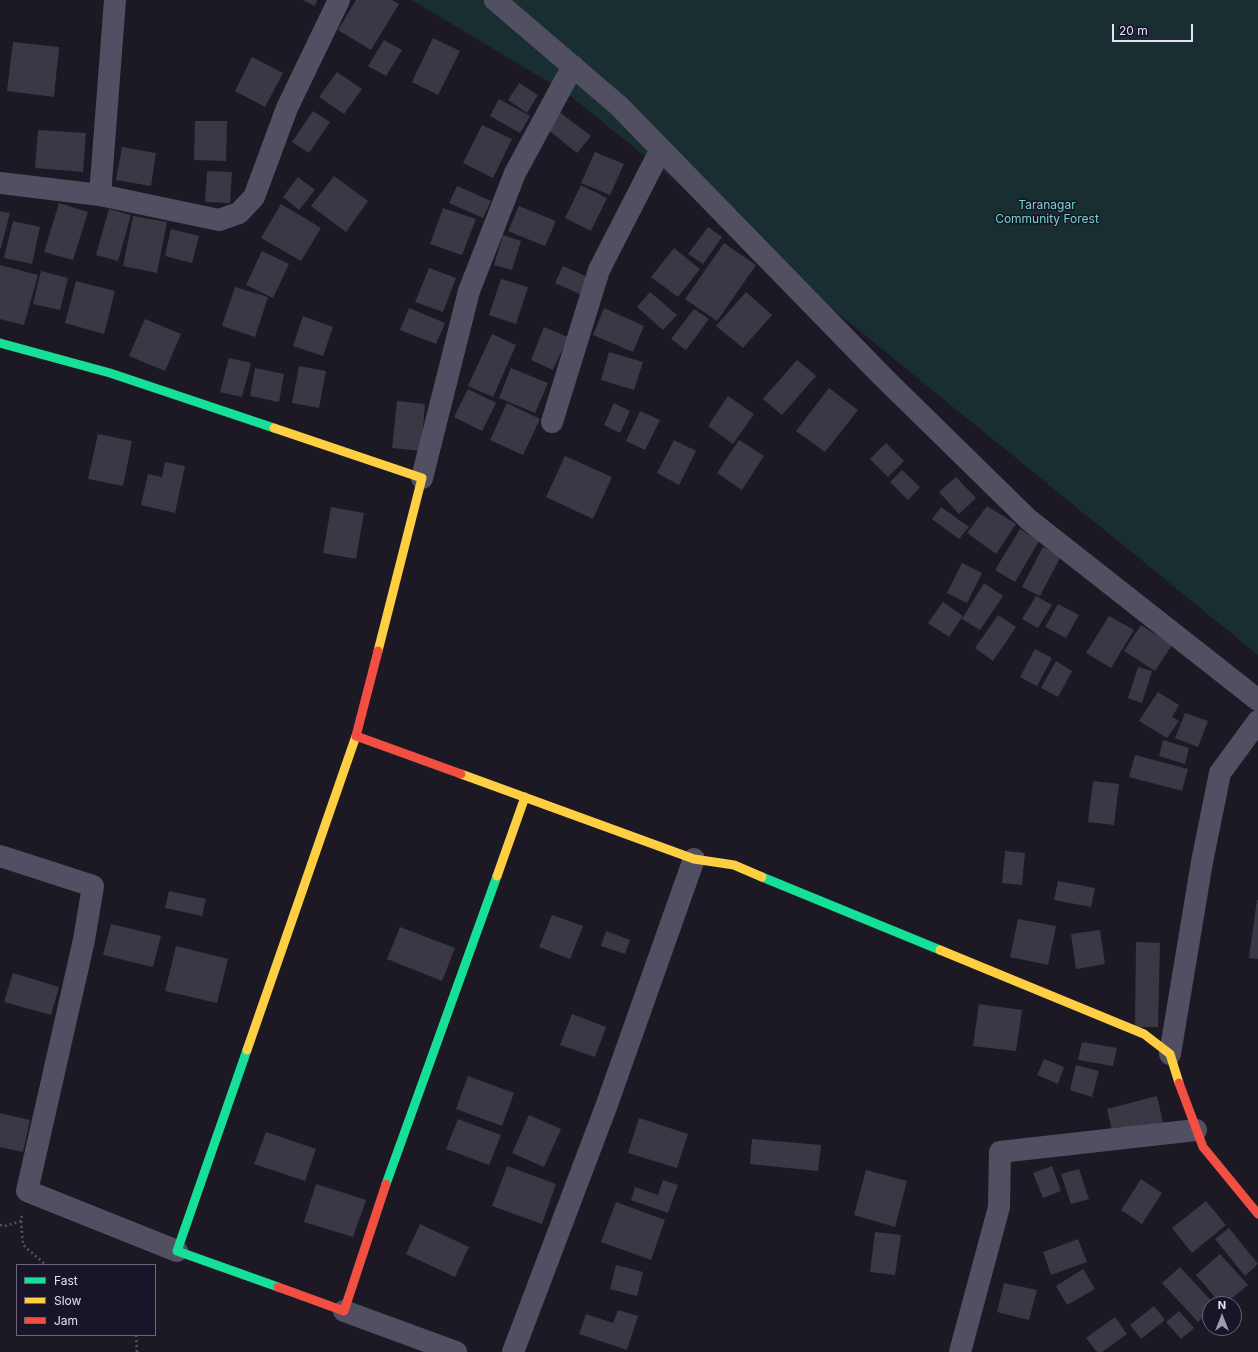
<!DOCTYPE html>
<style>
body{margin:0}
#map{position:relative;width:1258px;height:1352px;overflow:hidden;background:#1c1924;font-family:Inter,sans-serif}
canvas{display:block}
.legend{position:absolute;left:16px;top:1264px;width:140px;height:72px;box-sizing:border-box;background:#1a1429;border:1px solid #6b657d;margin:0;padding:5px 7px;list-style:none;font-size:12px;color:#e5dffc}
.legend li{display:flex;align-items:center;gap:8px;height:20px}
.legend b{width:20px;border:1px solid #6b657d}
.north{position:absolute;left:1202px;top:1296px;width:40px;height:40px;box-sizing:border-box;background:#1a1429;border:1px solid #6b657d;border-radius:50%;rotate:0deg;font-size:11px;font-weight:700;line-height:16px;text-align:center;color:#e5dffc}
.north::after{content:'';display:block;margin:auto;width:14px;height:18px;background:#9f9ab0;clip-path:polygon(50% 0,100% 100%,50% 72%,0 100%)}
.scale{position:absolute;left:1112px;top:24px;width:81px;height:18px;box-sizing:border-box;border:2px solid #e5dffc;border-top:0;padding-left:5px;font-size:12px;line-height:14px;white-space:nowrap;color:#e5dffc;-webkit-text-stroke:3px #1a1429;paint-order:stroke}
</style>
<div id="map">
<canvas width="1258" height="1352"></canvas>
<ul class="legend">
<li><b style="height:5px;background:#16e098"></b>Fast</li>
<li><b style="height:5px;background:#ffcf43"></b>Slow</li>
<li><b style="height:5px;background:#f24e42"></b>Jam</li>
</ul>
<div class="north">N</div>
<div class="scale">20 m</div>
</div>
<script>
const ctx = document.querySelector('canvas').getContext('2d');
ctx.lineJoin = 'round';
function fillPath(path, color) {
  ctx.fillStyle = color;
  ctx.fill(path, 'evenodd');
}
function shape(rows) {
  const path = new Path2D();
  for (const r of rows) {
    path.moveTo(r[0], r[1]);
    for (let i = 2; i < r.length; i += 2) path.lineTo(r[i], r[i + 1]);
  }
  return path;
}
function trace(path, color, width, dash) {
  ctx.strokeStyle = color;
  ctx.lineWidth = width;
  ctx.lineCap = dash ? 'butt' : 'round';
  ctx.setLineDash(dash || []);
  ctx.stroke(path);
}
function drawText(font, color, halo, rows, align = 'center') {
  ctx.font = font + ' Inter,sans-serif';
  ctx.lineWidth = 3;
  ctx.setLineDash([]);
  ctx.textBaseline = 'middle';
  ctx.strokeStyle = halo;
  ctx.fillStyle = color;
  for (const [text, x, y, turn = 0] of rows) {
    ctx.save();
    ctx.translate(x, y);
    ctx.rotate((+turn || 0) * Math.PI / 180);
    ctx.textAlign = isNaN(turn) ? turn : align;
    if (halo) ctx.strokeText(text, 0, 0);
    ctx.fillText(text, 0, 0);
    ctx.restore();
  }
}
fillPath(shape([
 [412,0,1258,0,1258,655,567,93]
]), '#182e31');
fillPath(shape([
 [302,0,317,0,315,6],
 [356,0,392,0,399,4,371,50,338,30],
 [433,38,460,51,438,95,412,82],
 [384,40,402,50,386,76,368,66],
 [13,42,59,47,54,97,7,91],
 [252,57,283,73,265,107,235,91],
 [337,72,362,89,344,114,319,97],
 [519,83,538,95,527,113,508,100],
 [499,99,530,116,520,133,490,116],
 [313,111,330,122,309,153,292,142],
 [558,111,591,136,577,153,546,128],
 [195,121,227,121,226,161,194,160],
 [482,125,512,139,493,178,463,163],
 [38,130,86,133,83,172,35,168],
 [122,147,156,153,151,186,116,180],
 [595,152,624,164,610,195,581,183],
 [207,171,232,172,230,203,205,202],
 [334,176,368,201,346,232,311,206],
 [298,177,315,190,299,210,283,197],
 [581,185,607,198,591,231,565,218],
 [457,186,491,201,483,218,449,203],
 [59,203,88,212,73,260,44,252],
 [281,204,321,228,301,261,261,238],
 [519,206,556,221,545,246,508,231],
 [443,208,476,219,462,255,430,244],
 [109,209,131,215,118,261,96,255],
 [0,211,10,213,1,248,0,248],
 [133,216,167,222,157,273,123,266],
 [13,221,40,227,32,264,4,258],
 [708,227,722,237,703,264,688,254],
 [171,229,199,236,192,263,165,256],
 [503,235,521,241,512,270,494,265],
 [724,243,756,265,717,321,685,299],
 [674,248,700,269,678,297,651,277],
 [262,251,289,264,273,298,246,285],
 [0,265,38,275,24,325,0,319],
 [563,266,590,278,582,295,555,283],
 [429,268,456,278,443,312,415,302],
 [41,271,68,278,60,310,33,304],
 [501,279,528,287,516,324,489,315],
 [76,281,115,291,104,334,65,323],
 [235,287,268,297,255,337,222,326],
 [650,292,677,315,663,330,637,307],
 [746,292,772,315,743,348,716,326],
 [409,308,445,323,436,344,400,330],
 [604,308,644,326,633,352,593,335],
 [694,309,709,319,686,350,671,339],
 [303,316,333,327,323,356,293,346],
 [145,319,181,334,165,371,129,356],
 [544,327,568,337,553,370,531,360],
 [492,334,516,345,493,397,468,386],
 [609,352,643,362,634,390,601,380],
 [229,358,251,363,242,397,220,392],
 [797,360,816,376,782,415,763,399],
 [299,366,326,371,319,408,292,403],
 [255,368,284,374,279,402,250,396],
 [511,368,548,383,535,413,499,398],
 [829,388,858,410,825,452,796,431],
 [468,389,496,403,482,431,454,417],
 [728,396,754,414,733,444,708,426],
 [397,401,425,404,421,451,392,448],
 [507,403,540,419,523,455,490,440],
 [614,403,630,411,620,433,604,425],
 [640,411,660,420,645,450,626,441],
 [98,434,132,441,123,486,88,479],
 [674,440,696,451,679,485,657,473],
 [739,440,764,456,742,490,717,473],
 [886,443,904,461,888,477,870,459],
 [565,456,612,477,593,519,546,497],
 [165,462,185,466,175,513,141,505,148,474,162,477],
 [902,470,920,487,908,500,890,482],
 [956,477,976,498,959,514,939,492],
 [987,506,1016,524,996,554,967,533],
 [331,507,364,513,356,559,323,553],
 [941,507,969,527,959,539,932,519],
 [1020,529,1039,541,1015,582,995,570],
 [1043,547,1061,556,1040,596,1022,587],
 [962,563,982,573,967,603,947,593],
 [984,583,1003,596,980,630,962,619],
 [1036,596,1052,605,1038,628,1022,619],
 [943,602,963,616,949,637,928,623],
 [1058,604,1079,615,1066,638,1045,627],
 [998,615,1016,627,993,661,975,648],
 [1109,616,1134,630,1111,668,1086,653],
 [1141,625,1172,645,1155,671,1124,651],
 [1035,649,1052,658,1037,686,1020,677],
 [1056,661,1072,671,1058,697,1041,688],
 [1138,667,1152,671,1142,703,1128,698],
 [1158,692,1179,705,1172,717,1179,721,1167,738,1139,721],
 [1185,713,1208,721,1198,747,1175,738],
 [1163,740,1189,748,1185,764,1159,756],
 [1135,755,1188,769,1182,791,1129,777],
 [1093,781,1119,784,1114,825,1088,822],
 [1005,851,1025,853,1022,885,1002,883],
 [1058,881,1095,888,1091,907,1054,900],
 [169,891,206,899,202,916,165,908],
 [1257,900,1258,900,1258,959,1249,958],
 [552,915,583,926,570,959,539,947],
 [1018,919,1056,926,1048,965,1010,957],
 [111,924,161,936,153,967,103,955],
 [400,927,455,948,442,981,387,959],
 [1100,930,1105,964,1076,969,1071,934],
 [606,931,630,940,625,954,601,946],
 [1136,942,1160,943,1158,1027,1135,1027],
 [176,946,228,959,217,1003,165,991],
 [13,973,59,987,51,1015,4,1002],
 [979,1004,1022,1010,1016,1051,973,1046],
 [572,1014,606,1027,595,1057,560,1045],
 [1082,1042,1117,1048,1113,1066,1078,1060],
 [1044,1059,1064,1067,1058,1084,1037,1075],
 [1076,1065,1099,1071,1092,1097,1070,1090],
 [468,1076,514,1093,502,1126,456,1109],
 [1157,1096,1163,1122,1113,1135,1107,1109],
 [0,1113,30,1120,23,1152,0,1147],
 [529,1115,561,1129,544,1167,512,1153],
 [639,1118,688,1134,677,1168,628,1153],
 [458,1119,501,1135,489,1165,446,1149],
 [266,1132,316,1149,305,1181,254,1164],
 [752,1139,821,1145,818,1171,750,1164],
 [507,1166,556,1184,542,1224,492,1206],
 [1052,1166,1061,1191,1043,1198,1033,1173],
 [1079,1169,1089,1199,1071,1204,1061,1174],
 [866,1170,907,1181,895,1227,854,1215],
 [1141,1179,1162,1193,1142,1224,1121,1210],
 [663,1180,678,1185,668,1213,631,1200,635,1187,658,1195],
 [316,1184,366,1200,353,1237,304,1222],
 [1206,1201,1226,1225,1192,1253,1172,1228],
 [616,1202,665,1220,651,1260,601,1242],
 [420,1224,469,1247,455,1277,406,1254],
 [1229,1228,1258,1264,1245,1276,1215,1239],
 [875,1232,901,1235,895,1275,870,1272],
 [1078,1239,1087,1262,1051,1275,1043,1252],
 [1220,1254,1248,1285,1225,1304,1221,1304,1196,1275],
 [616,1265,643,1272,637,1296,610,1289],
 [1180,1267,1214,1304,1210,1304,1210,1311,1198,1322,1162,1283],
 [1083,1269,1095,1289,1067,1305,1056,1286],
 [1004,1283,1037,1290,1029,1320,997,1312],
 [1154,1306,1165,1320,1141,1339,1130,1325],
 [618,1310,638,1316,627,1350,579,1334,586,1314,613,1323],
 [1179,1311,1194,1328,1181,1339,1166,1322],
 [1115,1317,1127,1334,1102,1352,1097,1352,1086,1338]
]), '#3b3845');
trace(shape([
 [21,1221,23,1245,46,1265],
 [0,1225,5,1226,21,1221,22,1215],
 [136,1335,137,1352]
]), '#4d5664', 2.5, [2, 3]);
trace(shape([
 [495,0,619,106,883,377,1029,520,1258,700],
 [0,183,100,195,115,0],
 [100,195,219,220,239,213,254,197,287,108,339,0],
 [552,422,599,270,661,149],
 [422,478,469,291,515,173,573,66],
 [0,856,93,886,84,940,27,1191,177,1251],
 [1170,1054,1202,862,1220,773,1258,721],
 [344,1311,456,1352],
 [513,1352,606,1107,694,859],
 [960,1352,999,1207,1000,1152,1196,1130]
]), '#524f63', 22);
trace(shape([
 [0,343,110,373,274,428],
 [762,877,940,950],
 [247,1050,177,1251,278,1287],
 [386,1184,497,876]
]), '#16e098', 9);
trace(shape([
 [274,428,422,478,378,651],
 [461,774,694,859,734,865,762,877],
 [497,876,525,797],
 [940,950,1144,1034,1170,1054,1179,1083],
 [247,1050,356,736]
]), '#ffcf43', 9);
trace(shape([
 [378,651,356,736,461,774],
 [1179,1083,1203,1147,1258,1214],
 [278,1287,344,1311,386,1184]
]), '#f24e42', 9);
drawText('12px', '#71d6c7', '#1a1429', [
 ["Taranagar",1047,205],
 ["Community Forest",1047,219]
]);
</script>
